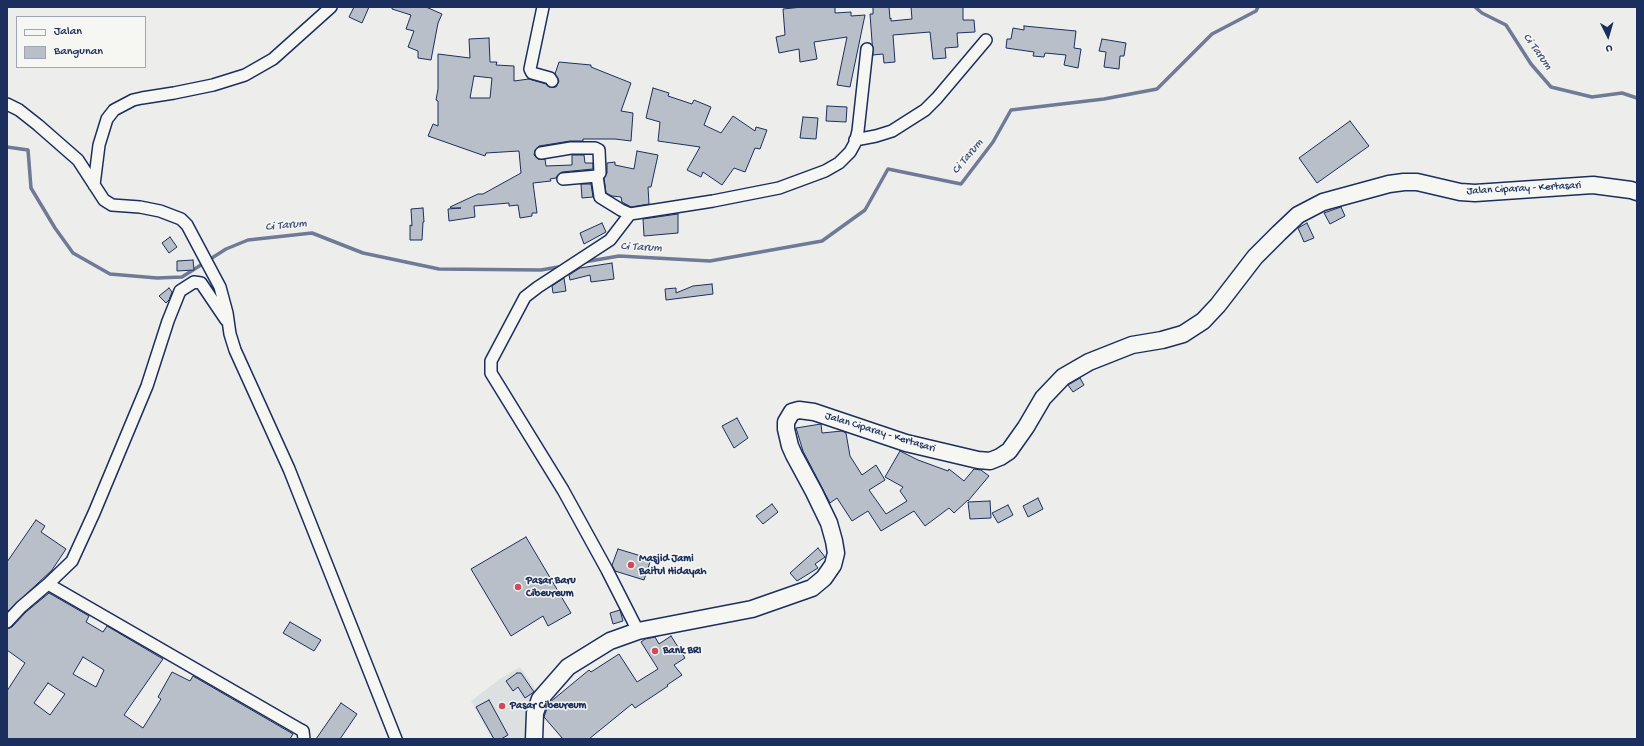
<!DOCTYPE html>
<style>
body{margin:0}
#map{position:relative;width:1644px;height:746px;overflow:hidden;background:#edeeec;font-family:"Gochi Hand",sans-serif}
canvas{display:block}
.frame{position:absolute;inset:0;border:8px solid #1b2f5e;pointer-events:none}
.legend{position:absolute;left:16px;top:16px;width:130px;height:52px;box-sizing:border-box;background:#f6f6f2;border:1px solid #9ea6b7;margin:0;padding:5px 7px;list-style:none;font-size:12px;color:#1b2f5e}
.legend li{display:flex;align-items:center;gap:8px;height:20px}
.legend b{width:20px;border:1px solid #9ea6b7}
.north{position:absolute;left:1588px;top:16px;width:40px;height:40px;-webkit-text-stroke:3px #f6f6f2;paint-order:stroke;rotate:175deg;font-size:11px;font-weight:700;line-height:16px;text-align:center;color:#1b2f5e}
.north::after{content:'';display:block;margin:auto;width:14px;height:18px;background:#1b2f5e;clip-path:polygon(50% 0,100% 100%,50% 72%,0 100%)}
</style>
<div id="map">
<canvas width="1644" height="746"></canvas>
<div class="frame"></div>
<ul class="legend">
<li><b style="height:5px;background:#f6f6f2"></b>Jalan</li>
<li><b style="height:11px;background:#b9bfc8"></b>Bangunan</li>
</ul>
<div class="north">U</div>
</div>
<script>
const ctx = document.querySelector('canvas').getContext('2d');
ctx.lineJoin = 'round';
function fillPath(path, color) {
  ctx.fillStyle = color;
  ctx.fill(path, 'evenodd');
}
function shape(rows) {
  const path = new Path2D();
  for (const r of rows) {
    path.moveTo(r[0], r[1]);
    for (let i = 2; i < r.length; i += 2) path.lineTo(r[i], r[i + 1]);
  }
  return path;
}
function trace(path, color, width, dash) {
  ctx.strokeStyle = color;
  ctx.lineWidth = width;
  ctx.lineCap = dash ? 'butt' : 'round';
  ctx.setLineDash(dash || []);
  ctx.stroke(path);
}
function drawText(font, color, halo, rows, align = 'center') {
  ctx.font = font + ' "Gochi Hand",sans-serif';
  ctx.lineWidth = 3;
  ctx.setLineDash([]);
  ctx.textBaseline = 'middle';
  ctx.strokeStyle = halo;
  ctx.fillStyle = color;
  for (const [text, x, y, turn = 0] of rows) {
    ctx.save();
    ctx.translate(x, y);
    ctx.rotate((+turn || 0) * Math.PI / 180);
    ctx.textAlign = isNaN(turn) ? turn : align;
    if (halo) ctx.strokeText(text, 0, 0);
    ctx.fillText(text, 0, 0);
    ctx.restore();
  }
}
fillPath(shape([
 [520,667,537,691,527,739,492,739,471,701,501,678]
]), '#dde0e1');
trace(shape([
 [1475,7,1482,13,1506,25,1531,64,1551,87,1592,97,1622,93,1637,98],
 [7,147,28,150,31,188,55,228,73,253,110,274,157,278,182,277,226,249,248,240,312,233,363,253,439,269,541,270,564,266],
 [584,262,619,256,710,261,822,241,865,210,888,169,961,184,993,142,1011,110,1104,99,1157,89,1212,34,1256,11,1258,7]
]), '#6e7a96', 3.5);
const building = shape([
 [354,7,369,7,362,23,349,17,354,7],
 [392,7,426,7,442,14,438,23,431,60,418,58,418,51,408,47,414,31,406,29,411,15,392,9,392,7],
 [802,7,835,7,835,13,851,12,851,16,865,15,850,87,837,85,847,37,814,42,817,59,800,62,799,49,779,53,776,37,785,35,783,9,802,7],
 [873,7,889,7,890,19,891,18,891,21,912,19,911,7,963,7,963,20,974,20,975,32,957,33,958,47,945,48,946,58,933,59,930,32,893,35,895,62,884,63,883,54,873,55,870,14,873,14,873,7],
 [1024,26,1076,31,1074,48,1081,49,1078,68,1064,65,1066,55,1045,53,1044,57,1033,56,1034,52,1006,48,1007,39,1011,39,1013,28,1024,30,1024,26],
 [489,38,490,62,497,62,496,65,514,66,514,81,529,79,546,84,549,87,556,87,559,81,555,74,559,62,591,65,591,67,631,83,621,111,633,113,631,141,615,139,583,139,583,141,570,141,539,146,535,150,534,155,538,159,545,159,546,166,572,165,572,155,584,155,585,163,593,163,593,169,562,172,559,174,556,178,550,179,551,181,533,183,537,213,532,213,532,216,520,218,518,205,509,206,509,203,474,206,475,217,449,221,448,209,461,208,451,208,450,207,478,194,483,194,521,173,519,151,486,153,485,156,428,136,433,124,438,126,438,101,436,100,438,89,438,54,470,58,469,39,489,38],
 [474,76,492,78,490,98,470,98,474,76],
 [1102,39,1126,43,1124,56,1120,56,1119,69,1104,67,1106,52,1099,51,1102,39],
 [653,88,669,93,668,96,692,104,694,100,711,107,704,125,721,133,733,116,755,131,756,127,767,130,760,149,755,148,745,172,734,168,722,185,703,172,701,177,687,170,700,147,658,141,660,122,646,118,653,88],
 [827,106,847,107,846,122,826,121,827,106],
 [803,117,818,118,816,139,800,138,803,117],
 [1350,121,1369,146,1317,183,1299,158,1350,121],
 [637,151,658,155,651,187,648,187,649,204,631,207,622,202,621,197,612,196,606,193,604,178,607,173,607,163,615,162,615,165,634,169,637,151],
 [581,184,591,184,593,197,582,198,581,184],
 [1341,207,1345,216,1330,224,1324,213,1341,207],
 [423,208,424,222,423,222,422,240,410,240,410,225,412,226,411,209,423,208],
 [678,214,678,233,644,236,643,219,678,214],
 [602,223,606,232,584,244,580,233,602,223],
 [1307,223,1314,238,1304,242,1298,228,1307,223],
 [170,237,177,247,169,253,162,243,170,237],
 [193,260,194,270,177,271,177,261,193,260],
 [612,263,614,279,591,282,590,275,570,280,569,275,580,268,612,263],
 [564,278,566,291,553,293,552,286,564,278],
 [712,284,713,294,666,300,665,289,676,288,676,293,693,286,712,284],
 [169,288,172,292,169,300,166,303,159,296,169,288],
 [1080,378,1084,385,1073,392,1068,385,1080,378],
 [737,418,748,438,734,448,722,426,737,418],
 [821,424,822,433,842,431,846,433,850,456,862,475,876,465,885,480,869,490,886,514,907,501,900,491,903,487,885,477,900,451,918,460,948,471,949,469,964,481,974,469,981,470,989,476,968,501,968,500,954,513,949,508,925,526,914,511,881,531,868,511,852,521,837,498,830,503,803,451,796,428,821,424],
 [1038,498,1043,509,1028,517,1023,506,1038,498],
 [990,501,991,518,970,519,968,502,990,501],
 [772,504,778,512,763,524,756,516,772,504],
 [1008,505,1013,515,998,523,992,513,1008,505],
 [36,520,45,526,41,532,66,549,52,570,7,612,7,562,36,520],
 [526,537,571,613,548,626,543,616,511,636,471,569,526,537],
 [818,548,825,557,815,564,818,568,797,581,790,573,818,548],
 [618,549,651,559,644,580,615,571,612,565,618,549],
 [49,593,89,616,86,622,103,632,107,626,163,659,124,715,143,728,161,699,158,697,172,672,190,681,193,676,293,734,290,739,7,739,7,691,25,663,7,650,7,629,12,627,26,612,49,593],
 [83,657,104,670,96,687,73,674,83,657],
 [48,683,65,694,50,715,34,703,48,683],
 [620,610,623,621,613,624,610,613,620,610],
 [290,622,321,640,314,651,283,633,290,622],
 [671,636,685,658,674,665,682,675,667,685,668,686,635,708,632,704,589,739,563,739,544,717,549,703,589,670,591,672,619,654,637,682,658,669,641,642,645,639,655,637,659,644,671,636],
 [517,673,521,673,534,692,525,698,518,687,513,691,506,681,517,673],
 [489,700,508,735,501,739,494,739,476,707,489,700],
 [341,703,357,714,340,739,316,739,341,703]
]);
fillPath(building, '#b9bfc8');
trace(building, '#1b2f5e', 1);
const street = shape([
 [543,7,530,69,532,73,550,78,552,81],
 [7,104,19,110,38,125,78,160,104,200,112,205,140,207,160,211,181,219,187,225,220,287,227,313,230,334,235,350,289,469,396,739],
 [855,140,876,136,892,131,925,110,937,98,986,40],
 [541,153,571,148,595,148,599,150,600,173,597,176],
 [563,179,597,176,600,197,621,210,630,214],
 [94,185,99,145,107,119,114,110,133,100,142,98,174,93,213,85,245,75,273,59,331,7],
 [226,320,201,283,194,282,180,291,168,321,147,386,94,513,72,561,48,584,301,730,303,731,304,739],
 [7,622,21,607,48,584],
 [638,631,607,570,563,490,491,373,491,361,525,297,538,287,610,240,630,214,713,201,779,188,825,171,839,163,850,152,855,143,858,131,867,49]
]);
const secondary = shape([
 [534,739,535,713,540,699,568,667,610,641,638,631,752,609,812,588,824,578,833,565,836,553,834,541,829,523,814,492,794,455,790,446,786,429,786,422,792,412,799,410,814,412,906,443,978,460,990,461,1000,457,1009,451,1026,427,1043,398,1063,377,1089,362,1132,345,1162,340,1183,334,1203,321,1218,305,1255,257,1279,233,1298,215,1323,202,1389,184,1404,182,1417,182,1460,192,1475,193,1593,185,1631,190,1637,192]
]);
trace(street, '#1b2f5e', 14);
trace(secondary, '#1b2f5e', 19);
trace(street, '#f6f6f2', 11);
trace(secondary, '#f6f6f2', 16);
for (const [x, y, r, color] of [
 [631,565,4,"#d1495b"],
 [518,587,4,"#d1495b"],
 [655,651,4,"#d1495b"],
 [502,706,4,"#d1495b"]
]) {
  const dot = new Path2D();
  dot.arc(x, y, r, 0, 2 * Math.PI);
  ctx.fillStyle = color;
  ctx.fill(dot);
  trace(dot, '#f6f6f2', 1.5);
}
drawText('11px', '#1b2f5e', '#f6f6f2', [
 ["Jalan Ciparay - Kertasari",1524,189,-3],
 ["Jalan Ciparay - Kertasari",880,433,17]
]);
drawText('bold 11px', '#1b2f5e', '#f6f6f2', [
 ["Masjid Jami",639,559],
 ["Baitul Hidayah",639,572],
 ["Pasar Baru",526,581],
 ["Cibeureum",526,594],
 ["Bank BRI",663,651],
 ["Pasar Cibeureum",510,706]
], 'left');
drawText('italic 12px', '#44547a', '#f6f6f2', [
 ["Ci Tarum",1537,52,54],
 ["Ci Tarum",968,157,-51],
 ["Ci Tarum",286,226,-6],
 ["Ci Tarum",641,248,2]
]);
</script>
